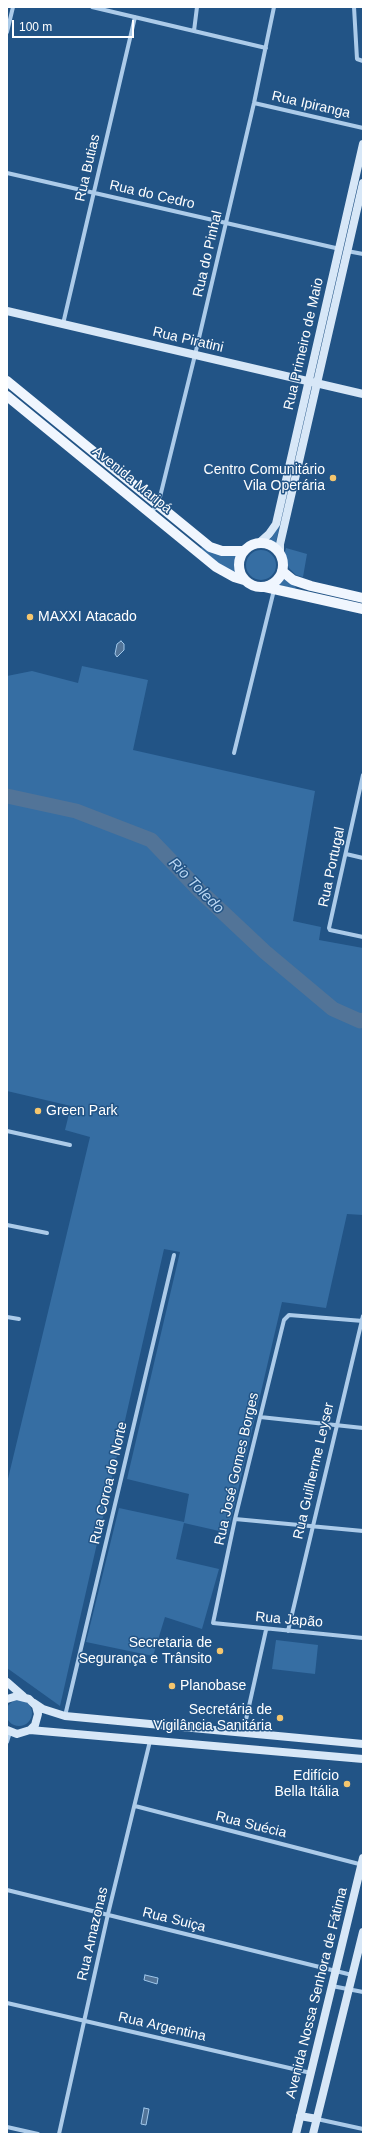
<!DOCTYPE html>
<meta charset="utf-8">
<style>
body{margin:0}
#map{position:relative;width:370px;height:2141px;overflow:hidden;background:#225486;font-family:Helvetica,sans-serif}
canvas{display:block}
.frame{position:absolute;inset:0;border:8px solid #fff;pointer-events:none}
.scale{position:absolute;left:12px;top:20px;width:122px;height:18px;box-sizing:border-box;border:2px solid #fff;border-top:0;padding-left:5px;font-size:12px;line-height:14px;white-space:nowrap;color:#fff;-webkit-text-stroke:3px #225486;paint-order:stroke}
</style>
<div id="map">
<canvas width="370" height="2141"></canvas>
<div class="frame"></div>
<div class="scale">100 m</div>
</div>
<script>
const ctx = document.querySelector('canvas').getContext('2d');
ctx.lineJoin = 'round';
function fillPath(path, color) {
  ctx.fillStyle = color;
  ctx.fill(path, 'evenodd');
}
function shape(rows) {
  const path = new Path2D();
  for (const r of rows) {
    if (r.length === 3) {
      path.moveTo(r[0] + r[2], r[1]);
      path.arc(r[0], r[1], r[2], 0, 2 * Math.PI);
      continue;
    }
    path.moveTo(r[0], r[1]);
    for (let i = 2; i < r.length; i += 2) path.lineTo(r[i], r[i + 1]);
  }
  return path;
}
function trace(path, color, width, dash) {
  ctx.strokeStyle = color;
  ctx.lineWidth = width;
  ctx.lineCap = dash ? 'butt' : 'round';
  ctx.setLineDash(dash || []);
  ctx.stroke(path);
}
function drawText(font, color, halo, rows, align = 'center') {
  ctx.font = font + ' Helvetica,sans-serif';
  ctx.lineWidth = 3;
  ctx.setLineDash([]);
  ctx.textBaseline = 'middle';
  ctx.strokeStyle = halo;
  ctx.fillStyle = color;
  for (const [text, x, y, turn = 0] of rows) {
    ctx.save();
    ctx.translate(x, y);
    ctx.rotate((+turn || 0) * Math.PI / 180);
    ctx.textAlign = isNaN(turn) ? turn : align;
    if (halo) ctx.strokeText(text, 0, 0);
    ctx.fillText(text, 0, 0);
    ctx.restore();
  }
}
fillPath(shape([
 [278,525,280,525,275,546,267,542,273,536],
 [203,547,237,555,235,566,237,574,218,563,200,548],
 [286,548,307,554,303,577,296,575,289,568,284,555],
 [261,565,15],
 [282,578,296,587,295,589,275,584],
 [82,666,148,680,133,750,315,791,293,921,321,927,319,940,363,948,363,1215,347,1214,326,1308,282,1302,228,1533,184,1523,176,1559,219,1569,202,1629,165,1617,153,1656,86,1642,119,1508,184,1522,189,1494,127,1479,180,1252,164,1249,60,1706,7,1668,7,1483,90,1137,65,1130,71,1106,7,1091,7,676,32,671,78,683],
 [276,1640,318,1645,315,1674,272,1669],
 [19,1713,13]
]), '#366ea3');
const water = shape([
 [121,641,124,644,124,650,117,657,115,654,117,644,121,641],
 [145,1975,158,1978,157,1984,144,1980,145,1975],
 [144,2108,149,2109,146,2125,141,2124,144,2108]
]);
fillPath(water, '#527498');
trace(water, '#a0c7ea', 1);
trace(shape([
 [7,796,76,811,151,840,199,890,265,952,333,1009,360,1021,363,1020]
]), '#527498', 15);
trace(shape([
 [92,7,266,48],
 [354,7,357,59,363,61],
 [194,31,197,7],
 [7,32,13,7],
 [254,103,363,128],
 [7,173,340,249],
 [347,251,363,254],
 [63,324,135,17],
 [151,512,158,505,195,355,254,103,274,7],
 [234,753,274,590],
 [363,775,329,928,330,930,363,937],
 [346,854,363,858],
 [7,1131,70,1145],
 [7,1225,47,1233],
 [7,1317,19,1319],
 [363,1321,289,1315,284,1320,235,1519,213,1623,363,1638],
 [260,1417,363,1428],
 [235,1519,363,1531],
 [288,1631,363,1316],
 [65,1716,174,1255],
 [243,1733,266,1630],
 [7,1742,10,1732],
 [135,1806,363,1865],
 [7,1890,352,1975],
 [332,1986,363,1992],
 [7,2003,311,2073],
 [317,2119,363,2129],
 [7,2127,38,2134],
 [59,2134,108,1914,150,1741]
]), '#accbe9', 4);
trace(shape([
 [7,311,363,394],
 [259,543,269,534,276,524,363,144],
 [280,553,280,544,363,183],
 [7,1682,23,1696],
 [7,1699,17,1696,29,1699,36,1706,38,1714,35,1725,30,1730,17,1734,7,1730],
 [34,1703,43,1709,65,1716,363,1744],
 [30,1730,363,1759],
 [300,2116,317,2119],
 [296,2134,363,1858],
 [313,2134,363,1932]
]), '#d7e7f7', 8);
trace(shape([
 [7,381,210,547,222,551,243,551],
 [7,396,216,567,234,577,244,580],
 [261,565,22],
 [282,571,293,580,311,586,363,598],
 [265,587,363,609]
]), '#f0f6fe', 10);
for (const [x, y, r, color] of [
 [333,478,4,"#f5c66e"],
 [30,617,4,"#f5c66e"],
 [38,1111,4,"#f5c66e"],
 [220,1651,4,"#f5c66e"],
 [172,1686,4,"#f5c66e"],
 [280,1718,4,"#f5c66e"],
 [347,1784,4,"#f5c66e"]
]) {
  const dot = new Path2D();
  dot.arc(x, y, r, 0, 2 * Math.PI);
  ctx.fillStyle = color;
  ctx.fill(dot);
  trace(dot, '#225486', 1.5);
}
drawText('14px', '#fff', '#225486', [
 ["Rua Ipiranga",311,105,13],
 ["Rua Butias",88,168,-77],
 ["Rua do Cedro",152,195,13],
 ["Rua do Pinhal",208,254,-77],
 ["Rua Piratini",188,340,13],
 ["Rua Primeiro de Maio",304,344,-77],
 ["Avenida Maripá",132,480,39],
 ["Rua Portugal",332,867,-78],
 ["Rua José Gomes Borges",237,1469,-77],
 ["Rua Guilherme Leyser",314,1471,-77],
 ["Rua Coroa do Norte",109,1483,-77],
 ["Rua Japão",289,1620,5],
 ["Rua Suécia",251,1825,14],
 ["Rua Suiça",174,1920,14],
 ["Rua Amazonas",93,1934,-77],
 ["Avenida Nossa Senhora de Fátima",317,1993,-76],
 ["Rua Argentina",162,2027,13]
]);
drawText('14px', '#fff', '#225486', [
 ["Centro Comunitário",325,470],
 ["Vila Operária",325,486],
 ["MAXXI Atacado",38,617,"left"],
 ["Green Park",46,1111,"left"],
 ["Secretaria de",212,1643],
 ["Segurança e Trânsito",212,1659],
 ["Planobase",180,1686,"left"],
 ["Secretária de",272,1710],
 ["Vigilância Sanitária",272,1726],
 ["Edifício",339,1776],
 ["Bella Itália",339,1792]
], 'right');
drawText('italic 15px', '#b8d5f1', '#225486', [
 ["Rio Toledo",196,886,45]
]);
</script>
